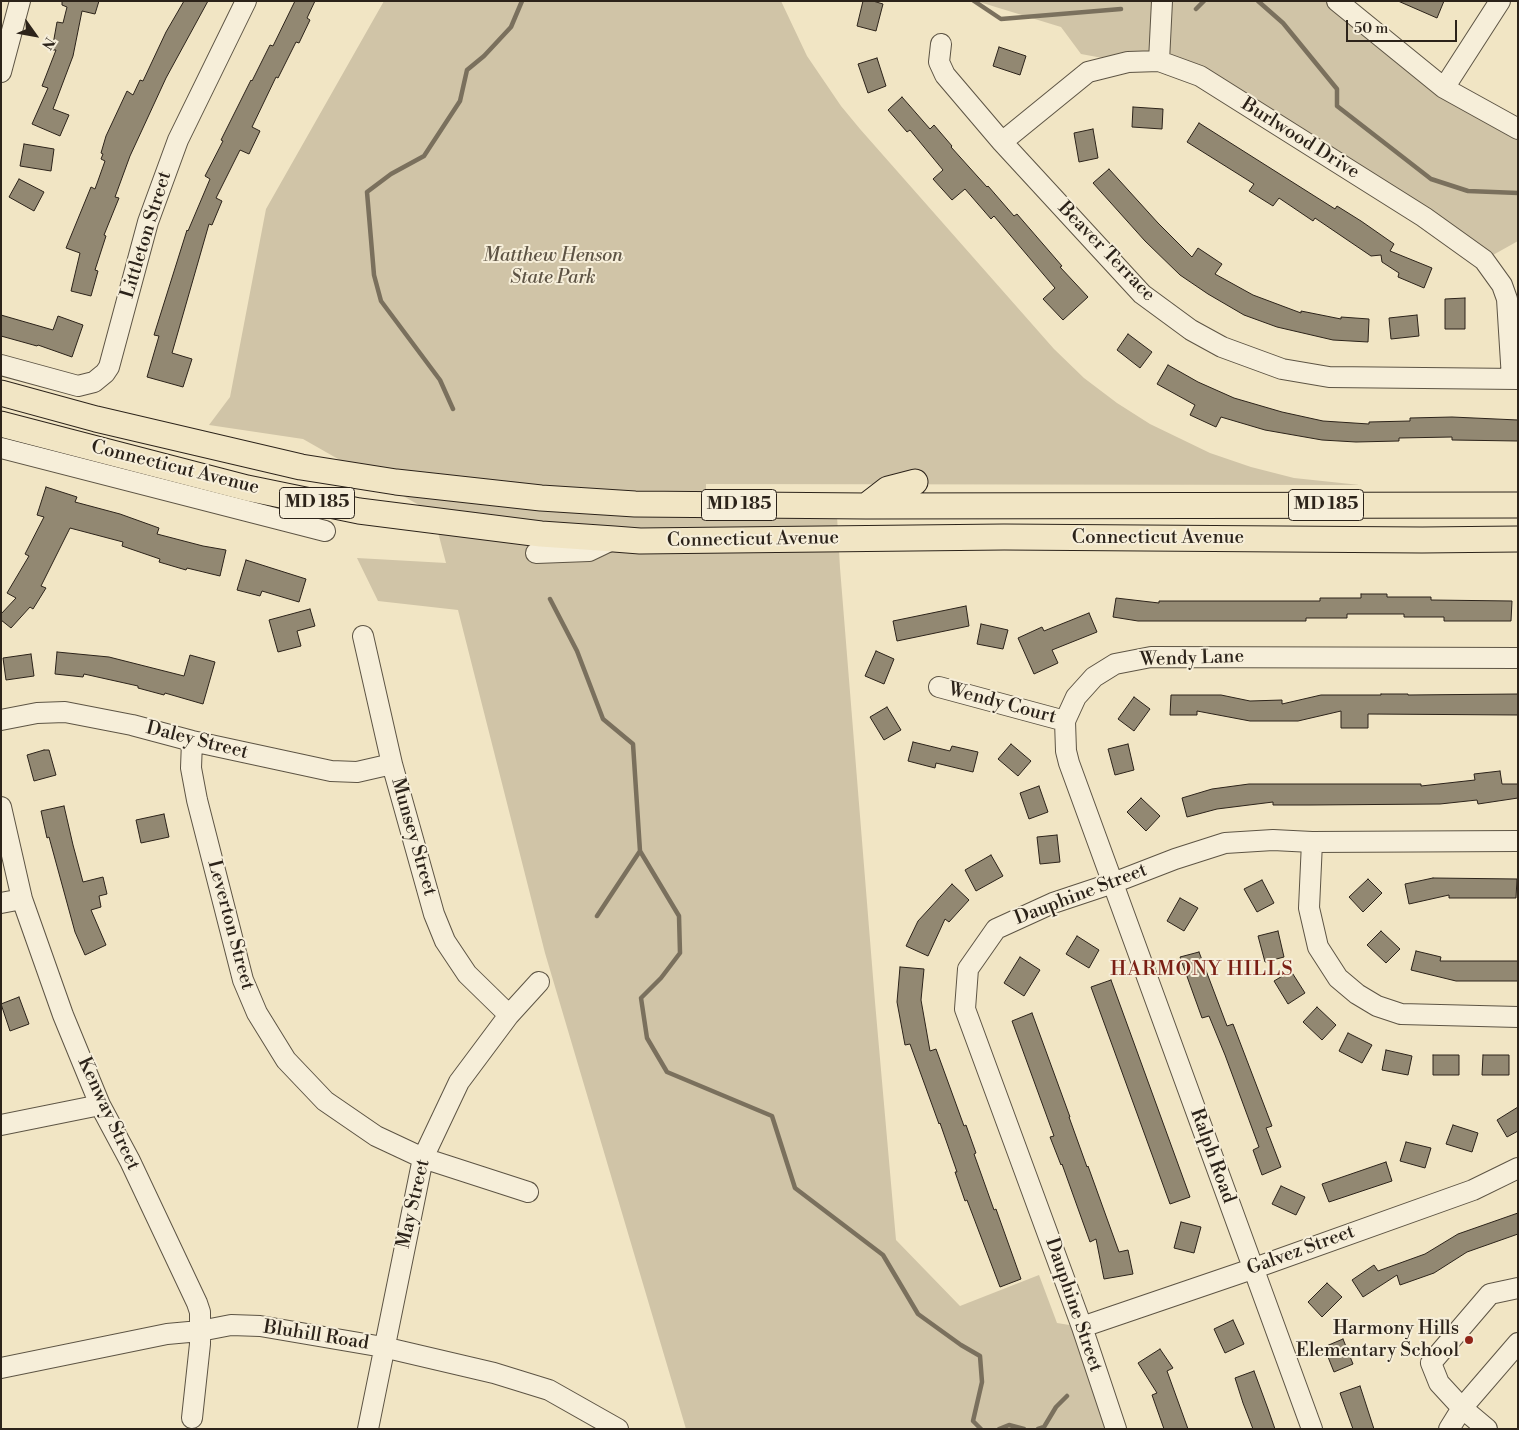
<!DOCTYPE html>
<style>
body{margin:0}
#map{position:relative;width:1519px;height:1430px;overflow:hidden;background:#f1e5c4;font-family:"Libre Bodoni",serif}
canvas{display:block}
.frame{position:absolute;inset:0;border:2px solid #2c231a;pointer-events:none}
.north{position:absolute;left:10px;top:10px;width:50px;height:50px;-webkit-text-stroke:4px #f6eed9;paint-order:stroke;rotate:122deg;font-size:14px;font-weight:700;line-height:20px;text-align:center;color:#2c231a}
.north::after{content:'';display:block;margin:auto;width:18px;height:22px;background:#2c231a;clip-path:polygon(50% 0,100% 100%,50% 72%,0 100%)}
.scale{position:absolute;left:1346px;top:20px;width:111px;height:22px;box-sizing:border-box;border:2px solid #2c231a;border-top:0;padding-left:6px;font-size:15px;line-height:18px;white-space:nowrap;color:#2c231a;-webkit-text-stroke:4px #f6eed9;paint-order:stroke}
</style>
<div id="map">
<canvas width="1519" height="1430"></canvas>
<div class="frame"></div>
<div class="north">N</div>
<div class="scale">50 m</div>
</div>
<script>
const ctx = document.querySelector('canvas').getContext('2d');
ctx.lineJoin = 'round';
function fillPath(path, color) {
  ctx.fillStyle = color;
  ctx.fill(path, 'evenodd');
}
function shape(rows) {
  const path = new Path2D();
  for (const r of rows) {
    path.moveTo(r[0], r[1]);
    for (let i = 2; i < r.length; i += 2) path.lineTo(r[i], r[i + 1]);
  }
  return path;
}
function trace(path, color, width, dash) {
  ctx.strokeStyle = color;
  ctx.lineWidth = width;
  ctx.lineCap = dash ? 'butt' : 'round';
  ctx.setLineDash(dash || []);
  ctx.stroke(path);
}
function drawText(font, color, halo, rows, align = 'center') {
  ctx.font = font + ' "Libre Bodoni",serif';
  ctx.lineWidth = 4;
  ctx.setLineDash([]);
  ctx.textBaseline = 'middle';
  ctx.strokeStyle = halo;
  ctx.fillStyle = color;
  for (const [text, x, y, turn = 0] of rows) {
    ctx.save();
    ctx.translate(x, y);
    ctx.rotate((+turn || 0) * Math.PI / 180);
    ctx.textAlign = isNaN(turn) ? turn : align;
    if (halo) ctx.strokeText(text, 0, 0);
    ctx.fillText(text, 0, 0);
    ctx.restore();
  }
}
fillPath(shape([
 [384,1,781,1,807,56,841,106,860,129,1054,349,1084,378,1117,403,1150,424,1210,453,1251,467,1294,478,1360,485,706,484,706,516,837,516,840,568,875,1002,896,1240,960,1306,1039,1275,1057,1323,1082,1327,1116,1429,686,1429,545,953,458,610,378,601,357,558,446,563,433,513,303,439,209,425,230,397,266,209],
 [976,1,1337,1,1518,129,1518,241,1484,260,1200,76,1081,54,1061,27]
]), '#d0c4a7');
trace(shape([
 [974,1,1001,19,1121,9],
 [1258,1,1283,23,1337,89,1337,106,1431,179,1468,191,1518,193],
 [1196,9,1204,1],
 [453,409,440,380,381,301,374,275,367,192,391,174,424,156,460,101,467,70,484,56,511,27,522,1],
 [550,599,577,651,603,719,633,744,640,851,679,916,680,953,661,978,641,998,647,1038,667,1072,772,1116,795,1188,883,1255,918,1314,961,1345,980,1356,982,1382,973,1421,981,1429],
 [597,916,640,851],
 [999,1429,1009,1425,1024,1429],
 [1038,1429,1044,1427,1056,1407,1067,1396]
]), '#7a705d', 4.5);
const building = shape([
 [62,1,99,1,95,14,82,11,73,56,53,109,69,115,60,136,32,124,48,88,42,86,56,50,52,50,57,22,63,23,67,7,62,5,62,1],
 [184,1,208,1,166,78,130,156,115,197,119,198,104,235,106,236,95,270,98,271,91,296,71,291,80,253,66,248,91,187,95,189,105,161,101,159,103,154,101,153,106,136,127,91,133,95,140,80,143,81,166,32,184,1],
 [295,1,315,1,307,18,310,20,299,43,296,42,278,78,276,77,252,127,260,131,249,154,240,150,216,198,222,201,212,225,209,224,172,353,192,359,183,387,147,377,159,336,154,335,187,230,188,231,210,179,205,176,223,141,221,140,251,80,252,81,270,45,273,46,295,1],
 [863,1,873,1,883,4,876,31,857,26,863,1],
 [1398,1,1444,1,1437,18,1398,1],
 [999,47,1026,56,1020,75,993,66,999,47],
 [877,58,886,86,868,93,858,64,877,58],
 [902,97,930,129,934,125,952,146,951,147,987,187,988,186,1014,216,1017,214,1062,266,1060,267,1088,297,1063,320,1043,299,1055,288,994,216,991,219,965,189,952,200,933,179,943,170,910,130,907,132,888,110,902,97],
 [1133,107,1163,109,1162,129,1132,127,1133,107],
 [1199,123,1335,209,1337,206,1361,221,1394,244,1390,251,1432,268,1424,288,1398,277,1399,273,1382,262,1381,255,1371,256,1315,218,1313,221,1279,198,1273,206,1249,191,1254,184,1187,142,1199,123],
 [1093,129,1098,158,1079,162,1074,133,1093,129],
 [24,144,54,149,51,171,20,166,24,144],
 [1109,169,1158,223,1192,257,1198,248,1222,264,1215,274,1253,295,1301,313,1301,311,1341,319,1341,317,1369,319,1368,342,1333,340,1277,327,1244,315,1208,294,1180,275,1145,241,1093,183,1109,169],
 [19,179,44,192,34,211,9,197,19,179],
 [1465,298,1465,329,1445,329,1445,299,1465,298],
 [1,315,53,330,58,316,83,325,72,357,38,345,37,346,1,336,1,315],
 [1417,315,1419,336,1391,339,1389,318,1417,315],
 [1128,334,1152,352,1140,368,1117,350,1128,334],
 [1168,365,1198,382,1234,398,1282,412,1323,421,1369,424,1369,422,1410,421,1410,418,1452,417,1518,420,1518,441,1452,440,1452,437,1399,438,1399,441,1356,442,1322,440,1265,430,1221,417,1216,427,1190,415,1195,405,1157,384,1168,365],
 [46,487,77,497,75,502,120,514,159,528,157,534,203,546,226,550,220,576,187,568,186,570,159,562,160,559,122,546,123,542,70,528,41,586,46,588,33,609,30,607,11,628,1,620,1,614,16,598,7,593,29,556,25,554,44,517,37,515,46,487],
 [246,560,306,579,299,602,262,591,260,596,237,590,246,560],
 [1361,594,1387,594,1387,597,1431,597,1431,600,1512,601,1511,621,1444,621,1444,617,1404,617,1404,614,1347,614,1347,618,1306,618,1306,621,1138,621,1113,617,1116,598,1159,603,1159,601,1320,601,1320,598,1361,598,1361,594],
 [966,606,969,626,897,641,893,621,966,606],
 [310,609,315,626,297,631,301,646,278,652,269,620,310,609],
 [1089,613,1097,632,1052,650,1058,663,1034,674,1018,638,1042,627,1044,631,1089,613],
 [981,624,1008,630,1003,649,977,644,981,624],
 [876,651,894,659,884,684,865,676,876,651],
 [57,652,109,657,184,676,190,655,215,662,203,704,165,693,164,695,138,688,138,686,84,674,83,677,55,674,57,652],
 [31,654,34,676,6,680,3,658,31,654],
 [1381,694,1408,694,1408,695,1518,694,1518,715,1368,714,1368,728,1341,728,1341,711,1298,721,1250,721,1197,711,1197,715,1170,715,1171,695,1221,695,1250,701,1282,700,1282,704,1321,695,1381,695,1381,694],
 [1134,697,1150,709,1134,731,1118,719,1134,697],
 [887,707,901,730,884,740,870,717,887,707],
 [913,742,950,751,952,746,978,752,973,772,936,763,935,768,908,761,913,742],
 [1011,744,1031,761,1018,776,998,759,1011,744],
 [1128,744,1134,770,1115,775,1108,749,1128,744],
 [44,750,49,750,56,775,34,781,27,755,44,750],
 [1500,771,1502,784,1518,784,1518,798,1478,804,1477,800,1440,804,1310,805,1273,805,1273,802,1217,809,1187,817,1182,798,1212,789,1249,784,1421,784,1421,786,1475,780,1474,774,1500,771],
 [1039,786,1048,812,1029,819,1020,793,1039,786],
 [1141,798,1160,816,1146,831,1127,812,1141,798],
 [64,806,73,845,83,882,103,877,107,894,99,896,101,907,91,910,106,945,85,955,75,932,49,837,47,838,41,811,64,806],
 [164,814,169,837,141,843,136,820,164,814],
 [1057,835,1060,862,1040,864,1037,837,1057,835],
 [991,855,1003,876,976,891,965,870,991,855],
 [1433,878,1517,879,1516,898,1449,898,1449,895,1409,904,1405,884,1433,878],
 [1368,879,1382,893,1363,912,1349,897,1368,879],
 [1262,880,1274,903,1257,912,1244,889,1262,880],
 [952,884,969,900,949,922,945,919,928,956,906,946,918,921,952,884],
 [1180,898,1198,908,1184,931,1167,921,1180,898],
 [1278,931,1284,957,1265,962,1258,936,1278,931],
 [1381,931,1400,949,1386,963,1367,945,1381,931],
 [1077,936,1099,950,1089,968,1066,954,1077,936],
 [1416,951,1441,957,1440,961,1518,961,1518,981,1456,981,1411,970,1416,951],
 [1199,952,1227,1026,1233,1024,1272,1126,1266,1128,1281,1167,1262,1175,1253,1150,1259,1147,1225,1055,1209,1016,1202,1018,1180,957,1199,952],
 [1020,957,1040,970,1024,996,1004,983,1020,957],
 [900,967,924,969,921,1000,930,1051,936,1049,964,1126,966,1125,976,1153,974,1154,994,1210,996,1209,1021,1279,1000,1287,967,1200,965,1201,955,1172,957,1172,940,1123,939,1124,910,1044,905,1045,897,1002,900,967],
 [1291,971,1305,993,1288,1004,1274,981,1291,971],
 [1111,980,1190,1197,1170,1204,1091,987,1111,980],
 [19,997,29,1024,10,1031,1,1004,19,997],
 [1317,1007,1336,1025,1322,1040,1303,1022,1317,1007],
 [1032,1013,1070,1117,1069,1117,1087,1167,1088,1166,1119,1252,1128,1250,1133,1274,1104,1279,1096,1239,1090,1242,1062,1164,1061,1165,1050,1137,1054,1136,1012,1021,1032,1013],
 [1348,1033,1372,1045,1362,1063,1339,1051,1348,1033],
 [1386,1050,1412,1056,1408,1075,1382,1070,1386,1050],
 [1433,1055,1459,1055,1459,1075,1433,1075,1433,1055],
 [1483,1055,1509,1055,1509,1075,1482,1075,1483,1055],
 [1518,1107,1518,1131,1507,1137,1497,1120,1518,1107],
 [1453,1125,1478,1133,1472,1152,1446,1144,1453,1125],
 [1406,1142,1431,1148,1425,1168,1400,1161,1406,1142],
 [1386,1162,1392,1181,1329,1202,1322,1184,1386,1162],
 [1281,1186,1305,1197,1296,1215,1272,1204,1281,1186],
 [1518,1213,1518,1234,1467,1252,1434,1273,1400,1285,1397,1275,1363,1297,1352,1280,1374,1265,1378,1271,1425,1254,1458,1234,1518,1213],
 [1181,1222,1201,1227,1194,1253,1174,1248,1181,1222],
 [1327,1283,1342,1297,1322,1317,1308,1302,1327,1283],
 [1233,1320,1244,1344,1225,1353,1214,1329,1233,1320],
 [1343,1339,1353,1364,1334,1372,1324,1347,1343,1339],
 [1160,1349,1173,1368,1167,1371,1188,1429,1164,1429,1152,1395,1157,1393,1138,1363,1160,1349],
 [1254,1371,1268,1409,1275,1429,1253,1429,1243,1403,1235,1378,1254,1371],
 [1360,1386,1374,1429,1353,1429,1340,1393,1360,1386]
]);
fillPath(building, '#928872');
trace(building, '#2c231a', 1);
const minor = shape([
 [1337,1,1444,88,1518,129],
 [941,44,939,62,945,75,1002,142,1142,294,1191,330,1222,347,1282,369,1329,377,1518,379],
 [1159,61,1162,1],
 [1,72,20,1],
 [1444,88,1500,1],
 [1002,142,1088,72,1128,62,1159,61,1200,76,1424,217,1484,260,1502,285,1507,299,1512,379],
 [1,365,78,386,94,382,105,373,109,367,148,222,178,140,246,1],
 [1,448,325,531],
 [536,553,589,551,614,539],
 [363,636,392,764,434,914,445,941,467,974,509,1015],
 [939,687,1065,721],
 [1,720,37,713,65,712,132,725,192,741,331,771,357,772,392,764],
 [192,741,191,768,197,800,243,980,257,1013,286,1060,325,1101,376,1136,423,1158,528,1192],
 [1,807,22,899,63,1015,100,1105,130,1161,197,1303,200,1312,200,1344,192,1418],
 [1312,842,1309,908,1318,947,1338,978,1357,994,1377,1006,1401,1014,1518,1017],
 [1,903,22,899],
 [1,1125,100,1105],
 [1082,1327,1252,1269,1473,1190,1518,1168],
 [1,1368,167,1334,200,1331,231,1325,260,1326,383,1347,494,1373,549,1390,618,1429],
 [368,1429,423,1158,459,1082,509,1015,539,982],
 [1116,1429,1082,1327,965,1009,968,969,996,929,1053,903,1113,883,1175,859,1225,843,1273,840,1312,842,1518,841],
 [1312,1429,1069,763,1066,751,1065,721,1076,697,1094,677,1115,664,1151,657,1518,658],
 [1449,1429,1462,1408,1518,1343],
 [1487,1429,1462,1408,1439,1383,1431,1363,1490,1294,1518,1288]
]);
const major = shape([
 [1,393,96,419,301,467,396,482,541,498,635,504,866,506,1518,505],
 [1,424,247,488,359,511,541,534,614,539,640,541,1004,537,1422,540,1518,539],
 [866,506,888,489,915,482]
]);
trace(minor, '#5d5444', 22);
trace(major, '#2c231a', 27);
trace(minor, '#f6eed9', 20);
trace(major, '#f1e5c4', 25);
for (const [x, y, r, color] of [
 [1469,1340,5,"#8f2418"]
]) {
  const dot = new Path2D();
  dot.arc(x, y, r, 0, 2 * Math.PI);
  ctx.fillStyle = color;
  ctx.fill(dot);
  trace(dot, '#f6eed9', 2);
}
for (const [x, y, w] of [
 [317,503,75],
 [739,505,75],
 [1326,505,75]
]) {
  const box = new Path2D();
  box.roundRect(x - w / 2, y - 15.5, w, 31, 4);
  ctx.fillStyle = '#f6eed9';
  ctx.fill(box);
  trace(box, '#2c231a', 1);
}
drawText('bold 18px', '#2c231a', null, [
 ["MD 185",317,503],
 ["MD 185",739,505],
 ["MD 185",1326,505]
]);
drawText('19px', '#2c231a', '#f6eed9', [
 ["Burlwood Drive",1300,139,32],
 ["Littleton Street",147,235,-73],
 ["Beaver Terrace",1106,252,46],
 ["Connecticut Avenue",175,468,14],
 ["Connecticut Avenue",1158,538],
 ["Connecticut Avenue",753,540,-1],
 ["Wendy Lane",1192,659,-2],
 ["Wendy Court",1002,704,15],
 ["Daley Street",197,741,14],
 ["Munsey Street",413,837,74],
 ["Dauphine Street",1081,895,-21],
 ["Leverton Street",230,925,75],
 ["Kenway Street",108,1114,65],
 ["Ralph Road",1212,1156,70],
 ["May Street",414,1204,-77],
 ["Galvez Street",1301,1251,-20],
 ["Dauphine Street",1073,1305,71],
 ["Bluhill Road",316,1336,9]
]);
drawText('italic 19px', '#5d5344', '#f6eed9', [
 ["Matthew Henson",553,256],
 ["State Park",553,278]
]);
drawText('19px', '#2c231a', '#f6eed9', [
 ["Harmony Hills",1459,1329],
 ["Elementary School",1459,1351]
], 'right');
ctx.letterSpacing = '1px';
drawText('20px', '#7a1f14', '#f6eed9', [
 ["HARMONY HILLS",1202,970]
]);
ctx.letterSpacing = '0px';
</script>
